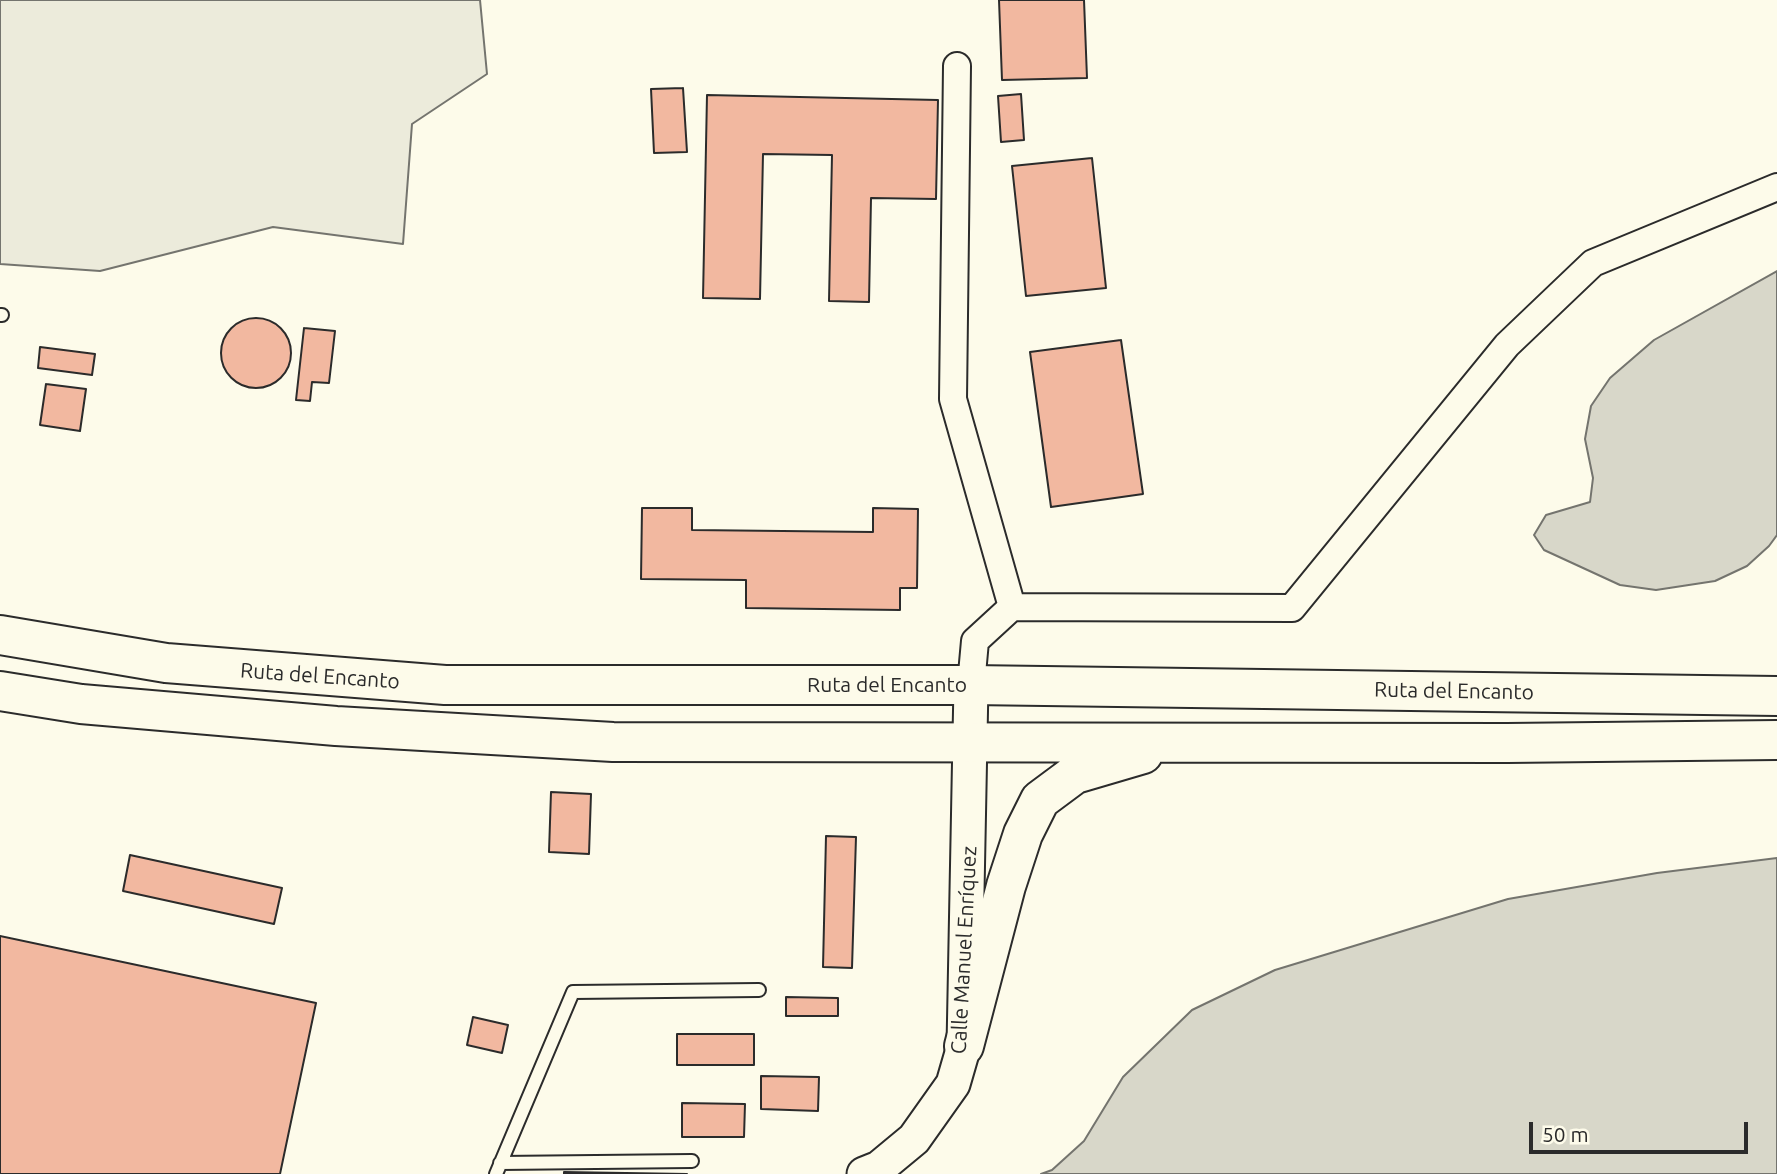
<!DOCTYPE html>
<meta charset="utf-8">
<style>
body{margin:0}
#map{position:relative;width:1777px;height:1174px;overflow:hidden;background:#fdfbea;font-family:Ubuntu,sans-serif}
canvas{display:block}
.scale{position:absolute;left:1529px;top:1122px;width:219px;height:32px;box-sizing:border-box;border:4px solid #2b2b2b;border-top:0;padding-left:9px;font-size:21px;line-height:24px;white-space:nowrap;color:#2b2b2b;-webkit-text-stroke:5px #fdfbea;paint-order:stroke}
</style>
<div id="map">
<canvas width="1777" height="1174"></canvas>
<div class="scale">50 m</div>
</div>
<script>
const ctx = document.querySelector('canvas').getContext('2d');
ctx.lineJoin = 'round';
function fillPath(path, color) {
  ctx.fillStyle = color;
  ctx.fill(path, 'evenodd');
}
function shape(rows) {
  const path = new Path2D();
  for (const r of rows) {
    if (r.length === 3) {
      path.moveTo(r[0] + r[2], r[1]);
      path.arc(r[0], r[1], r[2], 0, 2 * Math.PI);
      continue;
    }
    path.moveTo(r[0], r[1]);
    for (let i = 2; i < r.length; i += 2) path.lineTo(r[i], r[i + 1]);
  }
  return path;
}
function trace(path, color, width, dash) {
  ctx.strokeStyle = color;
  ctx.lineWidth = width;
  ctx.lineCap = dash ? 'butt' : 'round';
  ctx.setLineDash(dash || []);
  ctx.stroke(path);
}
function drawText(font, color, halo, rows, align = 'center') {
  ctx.font = font + ' Ubuntu,sans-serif';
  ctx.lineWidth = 5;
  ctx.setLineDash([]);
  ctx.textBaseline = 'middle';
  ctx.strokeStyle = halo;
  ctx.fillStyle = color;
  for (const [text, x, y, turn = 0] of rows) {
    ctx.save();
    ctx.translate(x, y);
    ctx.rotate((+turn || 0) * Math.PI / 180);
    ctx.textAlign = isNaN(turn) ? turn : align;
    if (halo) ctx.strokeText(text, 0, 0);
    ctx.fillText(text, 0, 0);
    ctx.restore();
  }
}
const green = shape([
 [0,0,480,0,487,74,412,124,403,244,273,227,100,271,0,264,0,0]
]);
fillPath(green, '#ecebdb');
trace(green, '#74746e', 2);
const water = shape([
 [1777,271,1777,535,1769,546,1747,566,1715,581,1656,590,1620,585,1544,550,1534,535,1546,515,1590,502,1593,478,1585,439,1591,406,1610,378,1654,340,1777,271],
 [1777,858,1777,1174,1041,1174,1052,1170,1084,1141,1123,1077,1192,1010,1275,970,1508,899,1657,873,1777,858]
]);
fillPath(water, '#d8d7c9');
trace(water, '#74746e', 2);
const building = shape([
 [999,0,1084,0,1087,78,1002,80,999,0],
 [683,88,687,152,654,153,651,89,683,88],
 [1021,94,1024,140,1001,142,998,96,1021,94],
 [707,95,938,100,936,199,871,198,869,302,829,301,832,155,763,154,760,299,703,298,707,95],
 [1092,158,1106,288,1026,296,1012,166,1092,158],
 [256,353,35],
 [304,328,335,331,329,383,312,382,310,401,296,400,304,328],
 [1121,340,1143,494,1051,507,1030,352,1121,340],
 [40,347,95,354,92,375,38,368,40,347],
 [46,384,86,389,80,431,40,425,46,384],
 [642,508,692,508,692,530,873,532,873,508,918,509,917,588,900,588,900,610,746,608,746,580,641,579,642,508],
 [551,792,591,794,589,854,549,852,551,792],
 [826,836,856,837,852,968,823,967,826,836],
 [130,855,282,888,274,924,123,891,130,855],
 [0,936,316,1003,280,1174,0,1174,0,936],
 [786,997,838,998,838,1016,786,1016,786,997],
 [473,1017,508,1025,502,1053,467,1045,473,1017],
 [677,1034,754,1034,754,1065,677,1065,677,1034],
 [761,1076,819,1077,818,1111,761,1109,761,1076],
 [682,1103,745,1104,744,1137,682,1137,682,1103],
 [564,1172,687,1174,564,1174,564,1172]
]);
fillPath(building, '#f2b8a0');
trace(building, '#2b2b2b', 2);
const service = shape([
 [0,315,2,315],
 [500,1163,692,1161],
 [496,1174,573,992,759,990]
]);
const minor = shape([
 [957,66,953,399,1012,607],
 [971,685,975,641,1012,607,1292,608,1507,345,1593,263,1777,187]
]);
const tertiary = shape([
 [864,1174,879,1168,914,1139,953,1084,964,1046,971,685]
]);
const primary = shape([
 [0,635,166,663,445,685,971,685,1777,696],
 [0,691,81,704,336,726,613,742,1507,743,1777,740],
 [964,1046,1006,886,1023,834,1040,800,1075,774,1143,754]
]);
trace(service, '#2b2b2b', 16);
trace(minor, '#2b2b2b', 30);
trace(tertiary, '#2b2b2b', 37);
trace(primary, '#2b2b2b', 42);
trace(service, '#fdfbea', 12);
trace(minor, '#fdfbea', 26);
trace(tertiary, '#fdfbea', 33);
trace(primary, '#fdfbea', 38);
drawText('21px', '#2b2b2b', '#fdfbea', [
 ["Ruta del Encanto",320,676,4],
 ["Ruta del Encanto",887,685],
 ["Ruta del Encanto",1454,691,1],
 ["Calle Manuel Enríquez",964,950,-87]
]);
</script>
